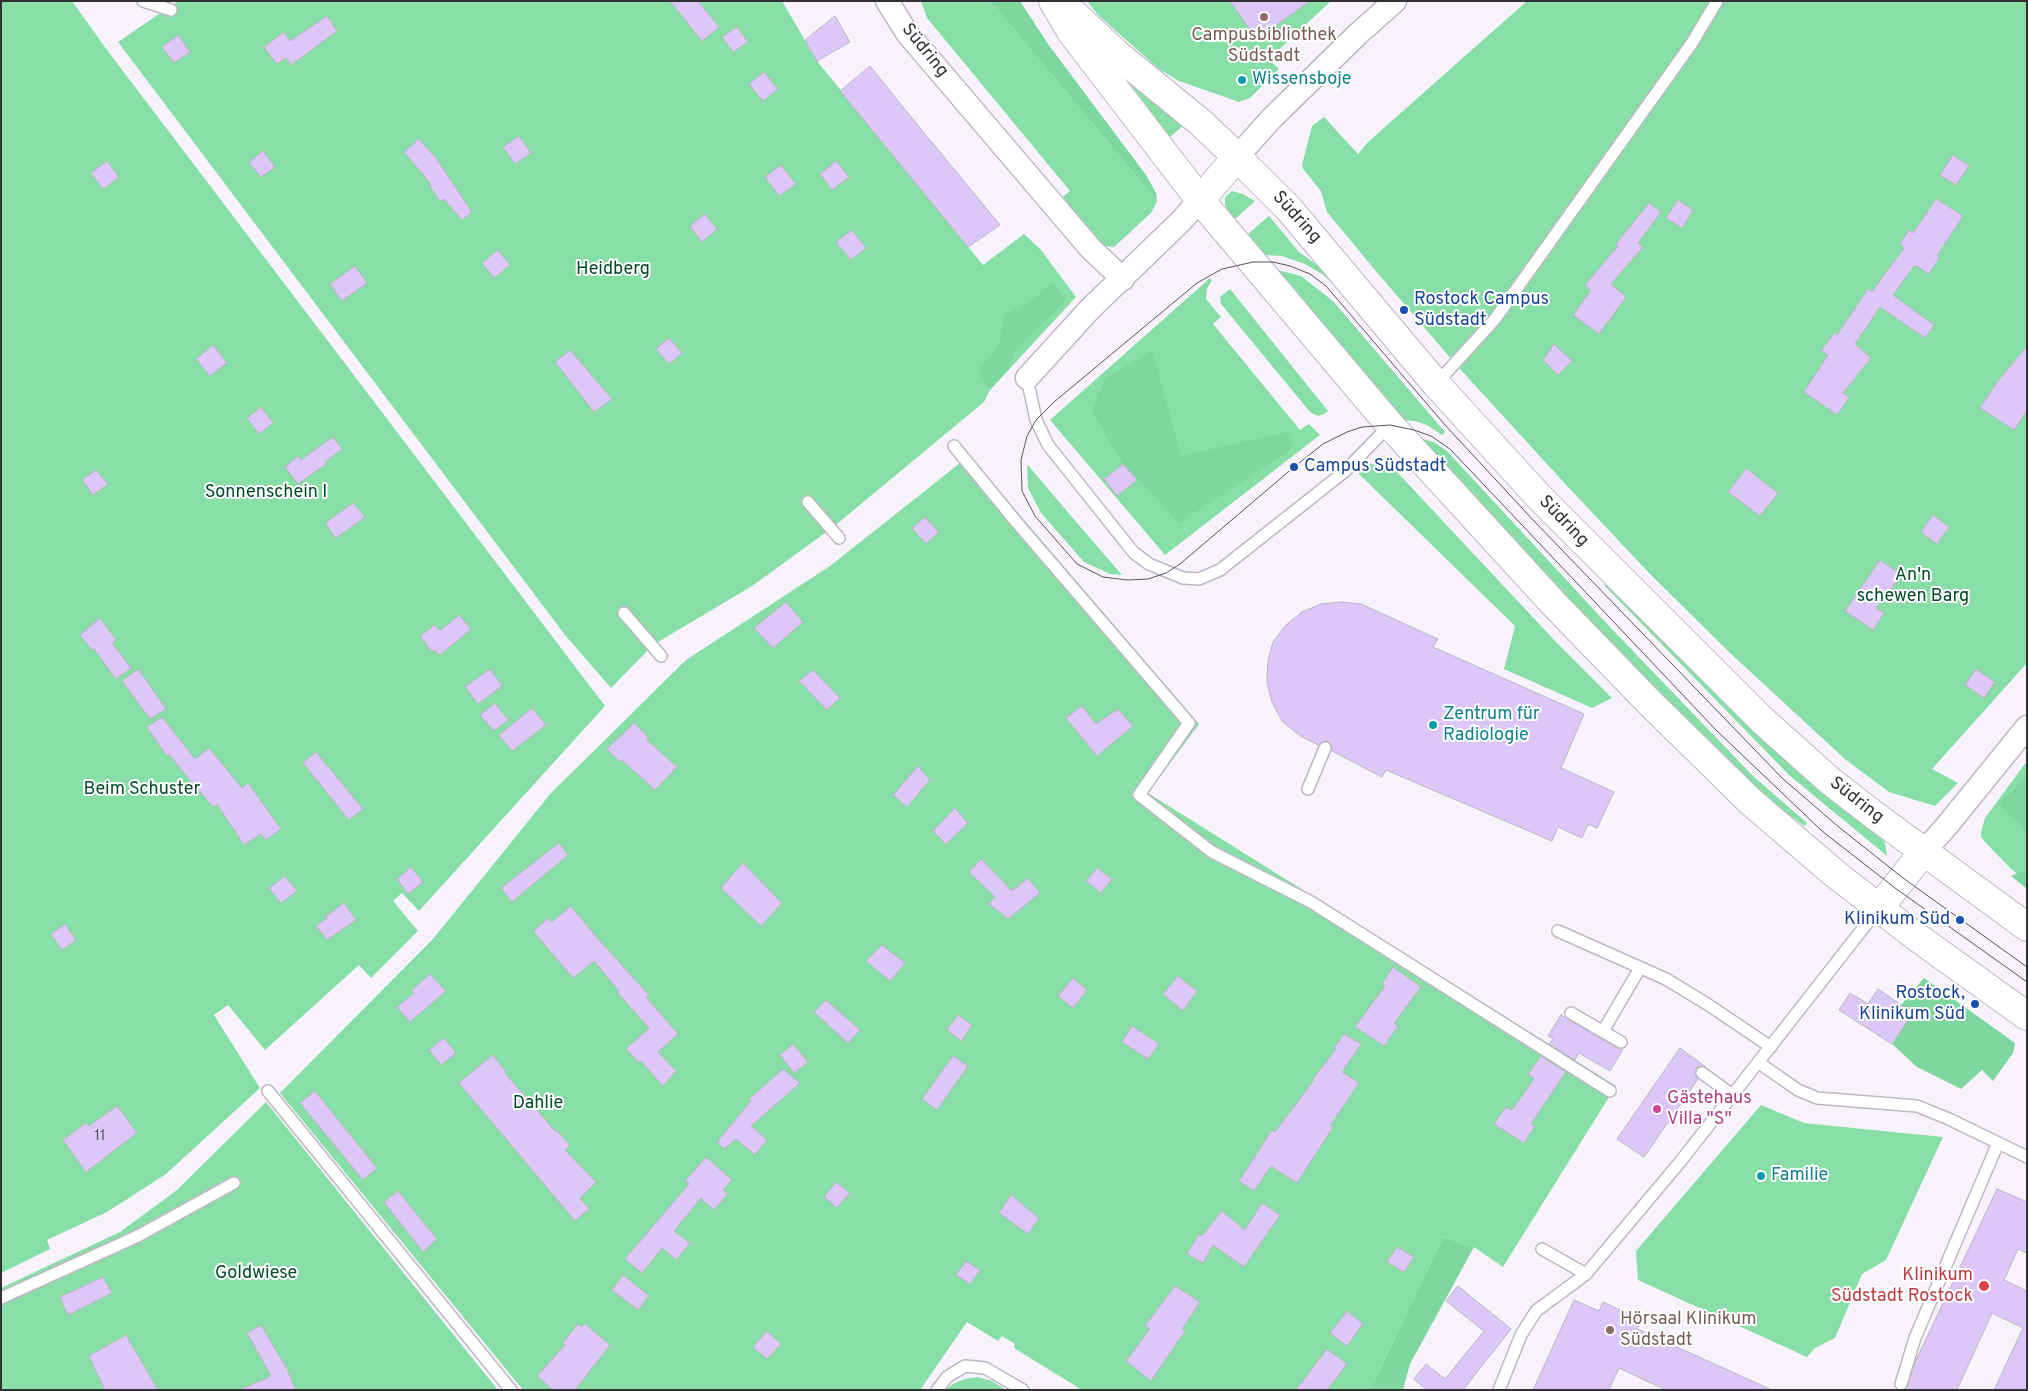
<!DOCTYPE html>
<meta charset="utf-8">
<style>
body{margin:0}
#map{position:relative;width:2028px;height:1391px;overflow:hidden;background:#f8f2fd;font-family:Overpass,sans-serif}
canvas{display:block}
.frame{position:absolute;inset:0;border:2px solid #323034;pointer-events:none}
</style>
<div id="map">
<canvas width="2028" height="1391"></canvas>
<div class="frame"></div>
</div>
<script>
const ctx = document.querySelector('canvas').getContext('2d');
ctx.lineJoin = 'round';
function fillPath(path, color) {
  ctx.fillStyle = color;
  ctx.fill(path, 'evenodd');
}
function shape(rows) {
  const path = new Path2D();
  for (const r of rows) {
    path.moveTo(r[0], r[1]);
    for (let i = 2; i < r.length; i += 2) path.lineTo(r[i], r[i + 1]);
  }
  return path;
}
function trace(path, color, width, dash) {
  ctx.strokeStyle = color;
  ctx.lineWidth = width;
  ctx.lineCap = dash ? 'butt' : 'round';
  ctx.setLineDash(dash || []);
  ctx.stroke(path);
}
function drawText(font, color, halo, rows, align = 'center') {
  ctx.font = font + ' Overpass,sans-serif';
  ctx.lineWidth = 4;
  ctx.setLineDash([]);
  ctx.textBaseline = 'middle';
  ctx.strokeStyle = halo;
  ctx.fillStyle = color;
  for (const [text, x, y, turn = 0] of rows) {
    ctx.save();
    ctx.translate(x, y);
    ctx.rotate((+turn || 0) * Math.PI / 180);
    ctx.textAlign = isNaN(turn) ? turn : align;
    if (halo) ctx.strokeText(text, 0, 0);
    ctx.fillText(text, 0, 0);
    ctx.restore();
  }
}
fillPath(shape([
 [1,1,72,1,107,50,605,706,419,911,402,893,393,901,418,931,371,978,359,965,265,1050,228,1005,214,1015,260,1088,166,1174,107,1212,47,1240,50,1249,1,1273],
 [178,1,782,1,817,61,983,265,1024,234,1041,250,1076,297,990,390,984,402,832,528,752,586,653,645,611,688,565,635,118,42],
 [921,1,990,1,1157,201,1151,213,1114,247,1098,245,1056,203,1070,191,927,18],
 [1087,1,1230,1,1257,39,1303,6,1300,1,1331,1,1269,59,1279,69,1250,98,1239,102,1179,81,1159,69,1098,15],
 [1527,1,2027,1,2027,663,1932,769,1958,783,1935,806,1889,792,1846,760,1729,652,1650,574,1569,488,1459,368,1375,270,1327,212,1321,191,1303,169,1302,165,1312,126,1324,117,1358,154,1368,142],
 [1122,73,1186,123,1170,137],
 [1232,191,1243,194,1255,201,1234,220,1225,205,1225,197],
 [1269,216,1299,252,1320,267,1339,289,1322,274,1305,264,1282,256,1263,255,1247,235],
 [1274,269,1301,276,1333,301,1445,432,1442,435,1427,425,1415,421,1400,420],
 [1210,278,1212,280,1207,289,1206,299,1221,317,1213,324,1300,430,1309,424,1320,435,1165,555,1050,420],
 [1230,289,1328,411,1324,414,1318,416,1310,412,1221,304,1220,297],
 [1415,437,1434,442,1447,451,1609,626,1753,776,1807,823,1804,826,1756,790,1600,635],
 [969,456,1199,724,1148,793,1616,1086,1503,1267,1474,1247,1443,1237,1370,1390,1082,1390,1014,1348,1015,1344,1002,1336,998,1341,967,1322,920,1390,523,1390,280,1093,433,939,551,793,686,660,830,566],
 [1363,459,1371,464,1397,472,1556,642,1612,698,1592,708,1504,669,1515,626,1359,474,1359,463],
 [1027,464,1071,516,1122,575,1110,574,1084,562,1041,513,1028,488],
 [1606,584,1878,832,1885,843,1887,856,1789,775,1604,585],
 [2027,761,2027,881,2011,869,1986,843,1981,837,1981,832,1985,818],
 [266,1102,498,1390,1,1390,1,1288,120,1232,177,1190],
 [1761,1105,1804,1123,1943,1137,1886,1260,1862,1274,1835,1338,1815,1348,1807,1357,1638,1280,1636,1251],
 [977,1377,992,1381,1006,1390,945,1390,953,1384,965,1379]
]), '#87dfa7');
fillPath(shape([
 [990,1,1020,1,1048,44,1146,175,1156,193,1157,201],
 [1053,281,1066,300,1014,353,1008,370,990,390,978,371,999,345,1004,315,1034,299],
 [1152,350,1181,456,1287,432,1293,448,1179,523,1123,464,1092,411,1105,379],
 [2027,775,2027,835,2020,824,1999,805],
 [2027,869,2027,889,2011,876],
 [1924,978,2015,1043,2013,1053,1993,1081,1982,1070,1961,1089,1917,1067,1892,1044,1912,1013,1901,1005],
 [1443,1237,1474,1247,1410,1364,1403,1390,1370,1390]
]), '#7dd79f');
const building = shape([
 [670,1,698,1,719,27,702,41,670,1],
 [1230,1,1310,1,1257,39,1230,1],
 [327,16,337,31,291,65,286,58,277,64,264,47,284,32,290,41,327,16],
 [835,16,850,42,817,61,805,40,835,16],
 [737,27,748,42,733,52,722,37,737,27],
 [178,35,190,52,174,63,162,47,178,35],
 [870,66,907,112,1000,225,968,247,840,91,870,66],
 [764,72,778,89,763,101,749,84,764,72],
 [519,136,531,153,515,164,503,147,519,136],
 [419,139,436,158,472,212,462,220,444,199,440,201,429,185,431,184,404,152,419,139],
 [263,151,275,167,261,177,249,162,263,151],
 [1953,155,1969,166,1956,185,1940,175,1953,155],
 [107,161,119,177,103,189,91,173,107,161],
 [836,161,849,177,832,190,820,174,836,161],
 [781,165,796,184,779,196,765,177,781,165],
 [1936,199,1963,216,1937,256,1939,258,1929,274,1915,265,1893,295,1934,325,1925,338,1880,307,1855,344,1871,358,1843,393,1849,397,1837,415,1804,392,1828,355,1821,351,1834,333,1837,335,1868,289,1872,292,1904,248,1900,244,1909,230,1913,233,1936,199],
 [1678,200,1693,210,1682,228,1666,218,1678,200],
 [1649,203,1661,212,1638,243,1643,247,1611,284,1626,297,1599,334,1573,315,1591,290,1585,285,1618,246,1616,244,1649,203],
 [705,214,717,229,702,242,690,226,705,214],
 [852,230,866,248,851,260,836,242,852,230],
 [498,250,510,265,494,278,482,263,498,250],
 [355,266,367,283,342,301,330,284,355,266],
 [669,338,682,353,669,364,656,349,669,338],
 [1554,344,1572,361,1558,375,1543,360,1554,344],
 [213,345,227,363,210,376,196,359,213,345],
 [2027,346,2027,410,2014,430,1980,408,1998,381,2027,346],
 [570,350,612,399,594,412,555,362,570,350],
 [261,407,273,423,259,434,247,418,261,407],
 [333,437,342,449,325,462,326,464,298,484,285,467,298,456,301,460,333,437],
 [1123,464,1137,480,1117,496,1104,479,1123,464],
 [1747,469,1778,493,1760,516,1728,492,1745,470,1747,469],
 [96,470,108,484,93,495,82,480,96,470],
 [353,503,365,517,336,538,325,523,353,503],
 [1933,515,1949,527,1937,544,1921,532,1933,515],
 [925,517,939,532,926,544,912,528,925,517],
 [1880,560,1902,575,1876,608,1884,613,1873,630,1845,611,1880,560],
 [786,602,803,622,773,648,754,628,786,602],
 [1342,602,1361,604,1438,639,1433,647,1584,714,1561,768,1614,792,1597,828,1588,824,1582,838,1558,827,1552,841,1386,770,1382,777,1332,751,1332,747,1328,741,1324,741,1318,745,1299,735,1282,721,1272,702,1267,682,1268,661,1273,642,1286,625,1302,612,1321,604,1342,602],
 [459,615,471,629,440,655,435,650,432,652,420,636,435,625,440,631,459,615],
 [100,618,116,640,112,643,131,668,116,679,94,649,92,650,80,635,100,618],
 [138,669,166,709,150,719,122,681,138,669],
 [490,669,502,686,478,704,465,687,490,669],
 [1976,669,1995,682,1984,698,1965,685,1976,669],
 [813,670,840,698,827,710,799,681,813,670],
 [495,703,508,720,494,731,480,715,495,703],
 [1082,706,1096,724,1118,709,1133,726,1097,756,1066,718,1082,706],
 [532,708,546,725,512,751,499,735,532,708],
 [162,717,195,759,209,748,242,788,248,783,281,829,266,840,261,834,244,845,217,804,213,807,192,782,191,782,169,754,167,756,147,727,162,717],
 [634,723,648,737,646,739,677,767,655,790,622,760,620,762,607,749,634,723],
 [316,752,363,809,349,820,303,763,316,752],
 [918,766,930,780,907,807,893,795,918,766],
 [955,808,968,823,946,844,933,831,955,808],
 [559,843,568,855,512,902,501,888,559,843],
 [981,859,1012,891,1028,878,1040,893,1008,919,989,904,995,897,969,872,981,859],
 [743,863,782,903,761,926,721,888,743,863],
 [411,867,423,882,408,894,397,879,411,867],
 [1097,868,1112,879,1101,893,1086,881,1097,868],
 [285,876,297,891,281,903,269,888,285,876],
 [344,903,356,920,327,940,316,926,327,918,325,917,344,903],
 [571,906,599,940,649,995,646,997,678,1034,658,1052,676,1071,663,1086,641,1061,639,1063,626,1049,649,1028,617,992,619,991,594,961,573,978,533,931,549,918,552,922,571,906],
 [65,924,76,940,62,950,51,934,65,924],
 [882,945,905,963,890,981,866,961,882,945],
 [1393,967,1421,987,1394,1023,1398,1026,1384,1046,1355,1027,1385,986,1382,984,1393,967],
 [430,974,446,991,410,1022,397,1007,414,993,412,990,430,974],
 [1178,976,1197,991,1183,1011,1163,994,1178,976],
 [1073,978,1087,990,1073,1008,1058,996,1073,978],
 [1878,989,1913,1013,1892,1044,1839,1010,1850,993,1868,1004,1878,989],
 [826,1000,860,1030,848,1043,814,1012,826,1000],
 [958,1015,972,1025,961,1041,947,1030,958,1015],
 [1561,1015,1617,1048,1623,1049,1610,1071,1579,1053,1575,1060,1549,1044,1553,1039,1548,1036,1561,1015],
 [1132,1026,1159,1044,1148,1059,1122,1042,1132,1026],
 [1344,1034,1361,1044,1342,1072,1359,1083,1330,1126,1333,1127,1297,1183,1271,1166,1254,1191,1239,1181,1272,1130,1275,1132,1314,1080,1313,1079,1336,1049,1334,1048,1344,1034],
 [444,1038,456,1053,441,1065,429,1050,444,1038],
 [793,1044,808,1062,794,1073,780,1055,793,1044],
 [1680,1048,1706,1067,1699,1066,1696,1069,1695,1076,1698,1079,1644,1157,1617,1139,1680,1048],
 [493,1055,506,1072,505,1073,555,1131,556,1130,570,1145,565,1150,596,1182,580,1198,589,1209,575,1221,459,1083,493,1055],
 [953,1056,968,1066,937,1110,922,1099,953,1056],
 [1541,1056,1566,1072,1531,1124,1535,1126,1524,1143,1494,1124,1506,1107,1512,1110,1534,1079,1528,1074,1541,1056],
 [783,1069,800,1083,751,1126,767,1140,755,1155,736,1139,724,1149,717,1142,751,1101,749,1099,783,1069],
 [315,1091,377,1168,363,1180,300,1103,315,1091],
 [117,1106,137,1133,86,1172,63,1140,86,1123,89,1126,117,1106],
 [706,1157,732,1180,723,1190,728,1194,714,1210,701,1198,674,1231,690,1243,676,1260,662,1248,642,1273,625,1259,689,1184,685,1181,706,1157],
 [836,1182,850,1193,837,1208,824,1197,836,1182],
 [1997,1189,2027,1202,2027,1253,2018,1249,2004,1280,2027,1291,2027,1390,1994,1390,2023,1328,1992,1313,1957,1390,1906,1390,1916,1360,1997,1189],
 [398,1191,437,1239,423,1252,384,1202,398,1191],
 [1011,1195,1039,1218,1028,1234,999,1213,1011,1195],
 [1262,1203,1280,1215,1244,1267,1213,1245,1203,1263,1187,1254,1199,1234,1202,1236,1222,1211,1245,1230,1262,1203],
 [1397,1247,1414,1257,1404,1272,1387,1262,1397,1247],
 [966,1261,980,1270,970,1284,956,1275,966,1261],
 [623,1275,649,1296,638,1310,612,1290,623,1275],
 [103,1277,112,1293,68,1315,60,1297,103,1277],
 [1175,1286,1200,1302,1182,1329,1185,1331,1151,1381,1126,1361,1150,1329,1145,1326,1175,1286],
 [1458,1286,1511,1329,1463,1390,1427,1390,1414,1379,1426,1364,1445,1379,1484,1331,1446,1301,1458,1286],
 [1574,1300,1599,1311,1603,1302,1641,1320,1637,1329,1772,1390,1666,1390,1619,1368,1609,1390,1533,1390,1574,1300],
 [1347,1311,1363,1324,1347,1346,1330,1333,1347,1311],
 [578,1324,582,1327,585,1324,610,1345,575,1390,553,1390,537,1376,565,1345,563,1343,578,1324],
 [261,1325,287,1369,296,1390,240,1390,271,1376,247,1333,261,1325],
 [767,1331,781,1344,767,1359,753,1347,767,1331],
 [126,1335,158,1390,105,1390,89,1356,126,1335],
 [1327,1349,1347,1364,1327,1390,1296,1390,1327,1349]
]);
fillPath(building, '#ddc7f9');
trace(building, '#bbb6c1', 1);
const service = shape([
 [143,1,171,10],
 [1027,378,1036,420,1048,445,1134,553,1149,564,1183,578,1199,579,1220,570,1344,472,1390,425],
 [1436,384,1495,319,1692,43,1717,1],
 [954,446,1018,524,1189,723,1139,795,1212,852,1311,902,1610,1091],
 [808,502,839,538],
 [624,613,661,656],
 [1308,789,1325,748],
 [1558,931,1666,979,1707,1004,1771,1047],
 [1571,1013,1621,1042],
 [1603,1031,1640,968],
 [1759,1063,1798,1090,1817,1098,1917,1106,1949,1119,2027,1157],
 [1702,1073,1731,1094],
 [268,1091,511,1390],
 [1542,1249,1586,1274],
 [1,1298,138,1236,234,1183],
 [1901,1384,1915,1338,1998,1143],
 [937,1390,947,1377,965,1366,985,1368,1023,1390],
 [1499,1390,1521,1335,1536,1311,1586,1274,1680,1162,1879,908]
]);
const minor = shape([
 [887,1,907,33,1091,249,1123,279],
 [1237,157,1271,119,1358,34,1395,1],
 [1027,378,1090,309,1181,221,1200,200],
 [1924,851,1945,828,2027,727]
]);
const secondary = shape([
 [1053,1,1072,33,1200,200,1237,157,1200,122,1119,56,1060,1]
]);
const primary = shape([
 [1237,157,1289,209,1436,384,1541,499,1762,720,1829,780,1874,815,2027,927],
 [1200,200,1390,425,1554,604,1649,702,1750,801,1834,873,1914,935,2027,1016],
 [1879,908,1924,851]
]);
trace(service, '#beb8c3', 14);
trace(minor, '#beb8c3', 25);
trace(secondary, '#beb8c3', 30);
trace(primary, '#beb8c3', 30);
trace(service, '#fff', 11);
trace(minor, '#fff', 22);
trace(secondary, '#fff', 28);
trace(primary, '#fff', 28);
trace(shape([
 [2027,967,1903,878,1840,828,1782,778,1534,521,1445,425,1326,286,1310,274,1290,266,1273,262,1253,262,1222,269,1197,283,1054,402,1036,420,1027,436,1021,460,1022,491,1035,516,1077,564,1103,577,1127,580,1148,579,1166,573,1180,564,1294,467,1323,444,1347,432,1362,427,1390,425,1414,430,1431,436,1450,449,1716,730,1822,831,1895,888,2027,982]
]), '#59565b', 1);
for (const [x, y, r, color] of [
 [1264,17,5,"#8d6e63"],
 [1242,80,5,"#0f9aa8"],
 [1404,310,5,"#1a4fb4"],
 [1294,467,5,"#1a4fb4"],
 [1433,725,5,"#0f9aa8"],
 [1960,920,5,"#1a4fb4"],
 [1975,1004,5,"#1a4fb4"],
 [1657,1109,5,"#d1479c"],
 [1761,1176,5,"#0f9aa8"],
 [1984,1286,6,"#e0444e"],
 [1610,1330,5,"#8d6e63"]
]) {
  const dot = new Path2D();
  dot.arc(x, y, r, 0, 2 * Math.PI);
  ctx.fillStyle = color;
  ctx.fill(dot);
  trace(dot, '#fff', 2);
}
drawText('15px', '#5d5665', null, [
 ["11",100,1137]
]);
drawText('18px', '#785e54', '#fff', [
 ["Campusbibliothek",1264,36],
 ["Südstadt",1264,57],
 ["Hörsaal Klinikum",1620,1320,"left"],
 ["Südstadt",1620,1341,"left"]
]);
drawText('18px', '#323034', '#fff', [
 ["Südring",924,51,51],
 ["Südring",1296,218,48],
 ["Südring",1563,522,46],
 ["Südring",1856,801,38]
]);
drawText('18px', '#0d838f', '#fff', [
 ["Wissensboje",1252,80],
 ["Zentrum für",1443,715],
 ["Radiologie",1443,736],
 ["Familie",1771,1176]
], 'left');
drawText('18px', '#004c29', '#fff', [
 ["Heidberg",613,270],
 ["Sonnenschein I",266,493],
 ["An'n",1913,576],
 ["schewen Barg",1913,597],
 ["Beim Schuster",142,790],
 ["Dahlie",538,1104],
 ["Goldwiese",256,1274]
]);
drawText('18px', '#164399', '#fff', [
 ["Rostock Campus",1414,300],
 ["Südstadt",1414,321],
 ["Campus Südstadt",1304,467],
 ["Klinikum Süd",1950,920,"right"],
 ["Rostock,",1965,994,"right"],
 ["Klinikum Süd",1965,1015,"right"]
], 'left');
drawText('18px', '#b23c85', '#fff', [
 ["Gästehaus",1667,1099],
 ["Villa \"S\"",1667,1120]
], 'left');
drawText('18px', '#be3a42', '#fff', [
 ["Klinikum",1973,1276],
 ["Südstadt Rostock",1973,1297]
], 'right');
</script>
